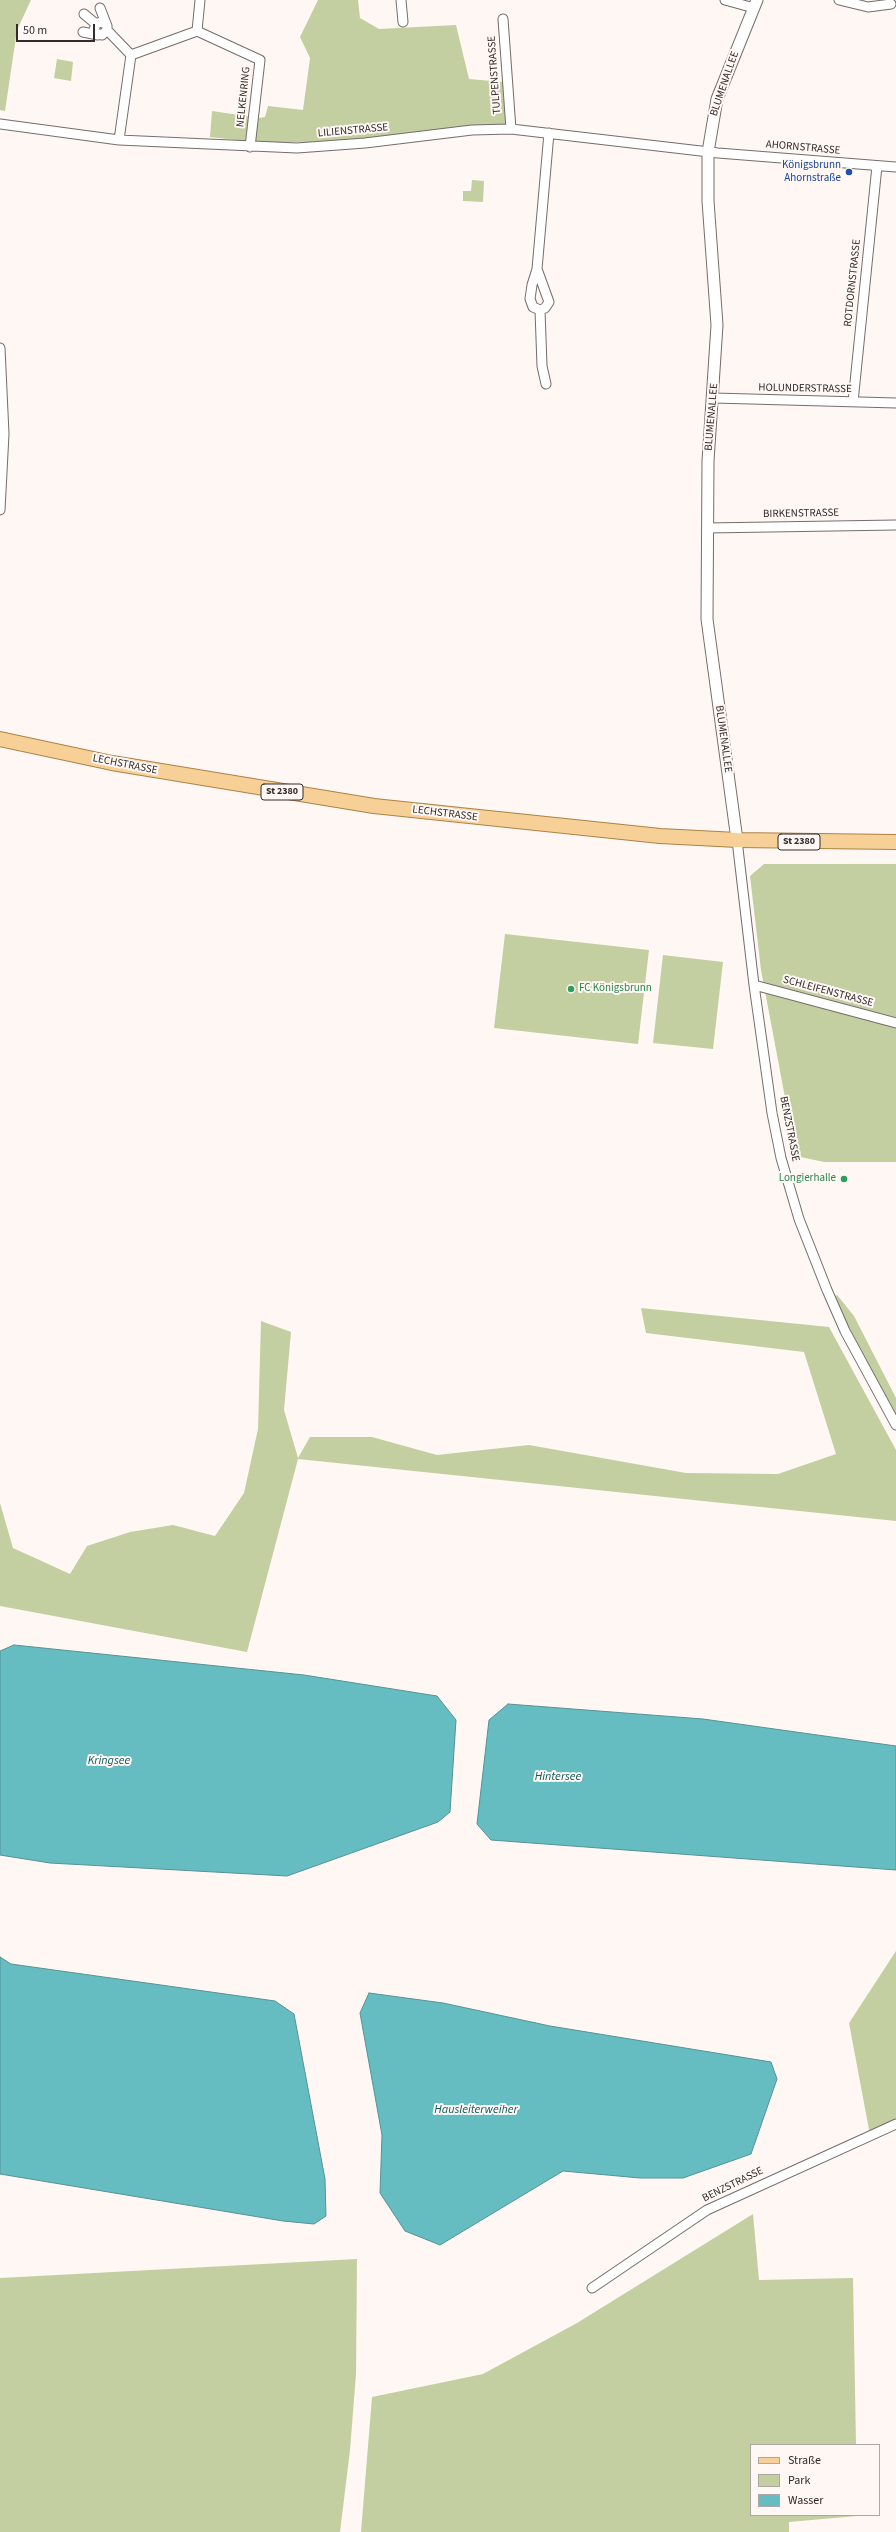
<!DOCTYPE html>
<meta charset="utf-8">
<style>
body{margin:0}
#map{position:relative;width:896px;height:2532px;overflow:hidden;background:#fff7f4;font-family:"Source Sans 3",sans-serif}
canvas{display:block}
.legend{position:absolute;left:750px;top:2444px;width:130px;height:72px;box-sizing:border-box;background:#fff7f4;border:1px solid #aca6a4;margin:0;padding:5px 7px;list-style:none;font-size:12px;color:#2f2c2b}
.legend li{display:flex;align-items:center;gap:8px;height:20px}
.legend b{width:20px;border:1px solid #aca6a4}
.scale{position:absolute;left:16px;top:24px;width:79px;height:18px;box-sizing:border-box;border:2px solid #2f2c2b;border-top:0;padding-left:5px;font-size:12px;line-height:14px;white-space:nowrap;color:#2f2c2b;-webkit-text-stroke:3px #fff7f4;paint-order:stroke}
</style>
<div id="map">
<canvas width="896" height="2532"></canvas>
<ul class="legend">
<li><b style="height:5px;background:#f7d098"></b>Straße</li>
<li><b style="height:11px;background:#c3cfa1"></b>Park</li>
<li><b style="height:11px;background:#65bdc2"></b>Wasser</li>
</ul>
<div class="scale">50 m</div>
</div>
<script>
const ctx = document.querySelector('canvas').getContext('2d');
ctx.lineJoin = 'round';
function fillPath(path, color) {
  ctx.fillStyle = color;
  ctx.fill(path, 'evenodd');
}
function shape(rows) {
  const path = new Path2D();
  for (const r of rows) {
    path.moveTo(r[0], r[1]);
    for (let i = 2; i < r.length; i += 2) path.lineTo(r[i], r[i + 1]);
  }
  return path;
}
function trace(path, color, width, dash) {
  ctx.strokeStyle = color;
  ctx.lineWidth = width;
  ctx.lineCap = dash ? 'butt' : 'round';
  ctx.setLineDash(dash || []);
  ctx.stroke(path);
}
function drawText(font, color, halo, rows, align = 'center') {
  ctx.font = font + ' "Source Sans 3",sans-serif';
  ctx.lineWidth = 4;
  ctx.setLineDash([]);
  ctx.textBaseline = 'middle';
  ctx.strokeStyle = halo;
  ctx.fillStyle = color;
  for (const [text, x, y, turn = 0] of rows) {
    ctx.save();
    ctx.translate(x, y);
    ctx.rotate((+turn || 0) * Math.PI / 180);
    ctx.textAlign = isNaN(turn) ? turn : align;
    if (halo) ctx.strokeText(text, 0, 0);
    ctx.fillText(text, 0, 0);
    ctx.restore();
  }
}
fillPath(shape([
 [0,0,31,0,17,30,5,111,0,110],
 [318,0,358,0,360,18,379,29,456,25,469,79,503,82,509,130,351,141,262,143,210,137,212,111,259,118,265,117,268,106,303,110,310,58,300,37],
 [57,59,73,62,71,81,54,78],
 [472,180,484,181,483,202,463,201,463,191,471,191],
 [764,864,896,864,896,1162,824,1162,796,1156,761,970,750,876],
 [505,934,649,950,638,1044,494,1028],
 [663,955,723,962,713,1049,653,1043],
 [837,1295,854,1316,896,1398,896,1425,831,1298],
 [641,1308,829,1327,896,1450,896,1521,298,1459,247,1652,0,1606,0,1503,13,1548,70,1574,87,1546,130,1532,173,1525,215,1536,244,1493,258,1429,261,1321,291,1332,284,1410,298,1458,310,1437,372,1437,437,1455,529,1445,686,1473,778,1474,836,1454,804,1352,646,1333],
 [896,1951,896,2124,870,2135,849,2023],
 [753,2214,759,2280,853,2278,856,2445,751,2445,751,2515,857,2516,789,2522,789,2532,361,2532,372,2397,483,2374,577,2323],
 [357,2259,356,2374,350,2450,340,2532,0,2532,0,2278]
]), '#c3cfa1');
const water = shape([
 [14,1645,304,1675,437,1696,456,1720,450,1812,438,1822,287,1876,50,1863,0,1855,0,1651,14,1645],
 [508,1704,703,1719,896,1746,896,1870,491,1840,477,1824,489,1720,508,1704],
 [0,1957,11,1964,275,2001,294,2014,325,2179,326,2216,314,2224,283,2221,0,2174,0,1957],
 [369,1993,443,2003,550,2026,771,2062,777,2079,751,2154,683,2178,640,2178,563,2171,440,2245,405,2231,380,2193,382,2135,360,2013,369,1993]
]);
fillPath(water, '#65bdc2');
trace(water, '#559295', 1);
const minor = shape([
 [401,0,403,22],
 [725,0,754,8],
 [839,0,868,7,891,4],
 [100,8,107,26,107,30,102,35,96,33,94,30,96,24,101,22,105,24],
 [84,14,96,24],
 [503,19,511,129],
 [107,30,131,55],
 [197,31,200,0],
 [83,32,98,35],
 [0,124,119,140,297,148,365,143,472,130,511,129,718,153,896,167],
 [119,140,131,55,197,31,260,60,250,147],
 [537,269,532,285,530,299,533,307,540,310,545,308,549,302,537,269,549,133],
 [540,310,542,366,546,384],
 [0,348,4,434,0,510],
 [714,398,896,403],
 [853,402,877,166],
 [707,528,896,525],
 [737,840,754,985,772,1113,781,1158,799,1219,827,1290,845,1331,896,1425],
 [754,985,896,1023],
 [592,2288,707,2210,896,2124]
]);
const tertiary = shape([
 [737,840,707,619,708,461,717,325,708,201,708,152,717,99,757,0]
]);
const primary = shape([
 [0,739,112,763,374,806,660,836,737,840,896,842]
]);
trace(minor, '#746d6b', 11);
trace(tertiary, '#746d6b', 13);
trace(primary, '#ad8245', 16);
trace(minor, '#fff', 9);
trace(tertiary, '#fff', 11);
trace(primary, '#f7d098', 14);
for (const [x, y, r, color] of [
 [849,172,4,"#1a4fb4"],
 [571,989,4,"#2e9e5b"],
 [844,1179,4,"#2e9e5b"]
]) {
  const dot = new Path2D();
  dot.arc(x, y, r, 0, 2 * Math.PI);
  ctx.fillStyle = color;
  ctx.fill(dot);
  trace(dot, '#fff7f4', 1.5);
}
for (const [x, y, w] of [
 [282,792,42],
 [799,842,42]
]) {
  const box = new Path2D();
  box.roundRect(x - w / 2, y - 8, w, 16, 3);
  ctx.fillStyle = '#fff7f4';
  ctx.fill(box);
  trace(box, '#2f2c2b', 1);
}
drawText('bold 10px', '#2f2c2b', null, [
 ["St 2380",282,792],
 ["St 2380",799,842]
]);
drawText('11px', '#2f2c2b', '#fff7f4', [
 ["TULPENSTRASSE",495,75,-94],
 ["BLUMENALLEE",725,84,-71],
 ["NELKENRING",244,97,-84],
 ["LILIENSTRASSE",353,131,-5],
 ["AHORNSTRASSE",803,148,5],
 ["ROTDORNSTRASSE",853,283,-84],
 ["HOLUNDERSTRASSE",805,389,1],
 ["BLUMENALLEE",712,417,-85],
 ["BIRKENSTRASSE",801,514,-1],
 ["BLUMENALLEE",723,739,82],
 ["LECHSTRASSE",125,765,11],
 ["LECHSTRASSE",445,814,7],
 ["SCHLEIFENSTRASSE",828,992,15],
 ["BENZSTRASSE",789,1129,79],
 ["BENZSTRASSE",733,2185,-26]
]);
drawText('11px', '#164399', '#fff7f4', [
 ["Königsbrunn",841,166],
 ["Ahornstraße",841,179]
], 'right');
drawText('11px', '#27864d', '#fff7f4', [
 ["FC Königsbrunn",579,989],
 ["Longierhalle",836,1179,"right"]
], 'left');
drawText('italic 12px', '#0d5b5f', '#fff7f4', [
 ["Kringsee",109,1761],
 ["Hintersee",558,1777],
 ["Hausleiterweiher",476,2110]
]);
</script>
